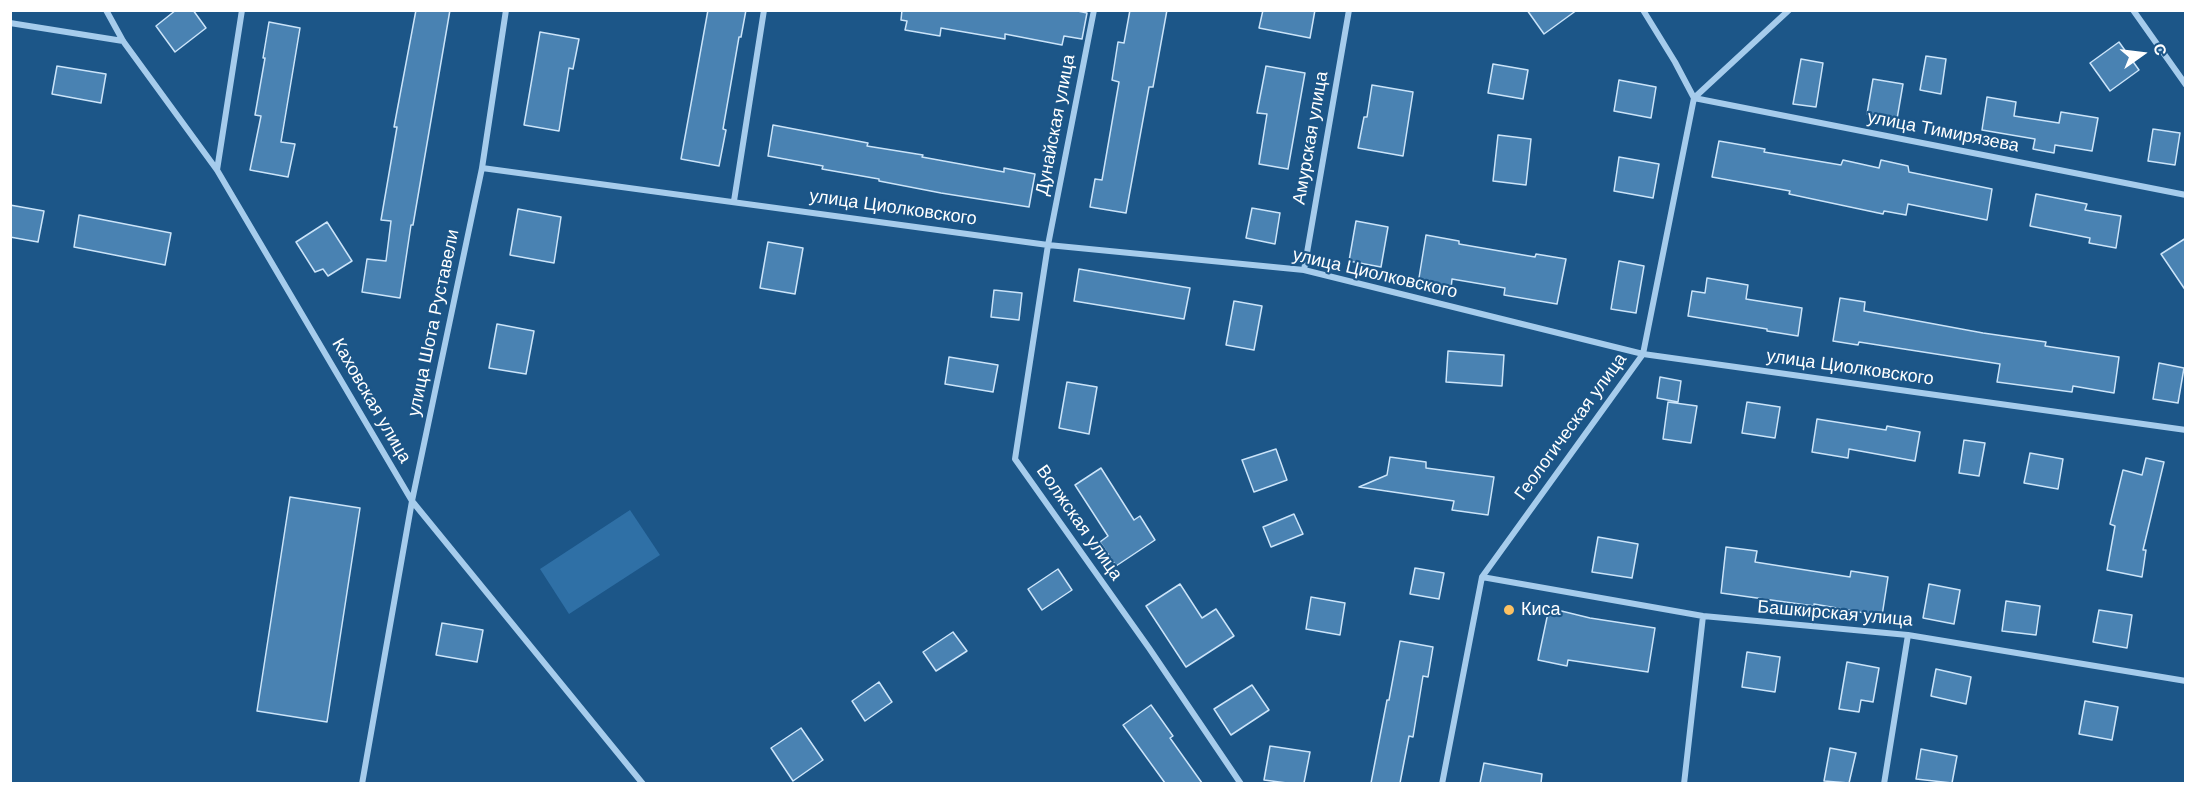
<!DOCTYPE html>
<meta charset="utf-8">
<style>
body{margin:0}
#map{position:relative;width:2196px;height:794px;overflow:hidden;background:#1c5688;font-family:Helvetica,sans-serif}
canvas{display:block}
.frame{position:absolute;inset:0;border:12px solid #fff;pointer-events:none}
.north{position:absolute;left:2112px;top:24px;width:60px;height:60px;-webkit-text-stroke:4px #1c5688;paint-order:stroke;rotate:76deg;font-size:16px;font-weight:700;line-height:24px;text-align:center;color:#fff}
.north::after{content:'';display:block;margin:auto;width:21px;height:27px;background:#fff;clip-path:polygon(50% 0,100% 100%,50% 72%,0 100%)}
</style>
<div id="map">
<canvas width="2196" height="794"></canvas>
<div class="frame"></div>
<div class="north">С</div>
</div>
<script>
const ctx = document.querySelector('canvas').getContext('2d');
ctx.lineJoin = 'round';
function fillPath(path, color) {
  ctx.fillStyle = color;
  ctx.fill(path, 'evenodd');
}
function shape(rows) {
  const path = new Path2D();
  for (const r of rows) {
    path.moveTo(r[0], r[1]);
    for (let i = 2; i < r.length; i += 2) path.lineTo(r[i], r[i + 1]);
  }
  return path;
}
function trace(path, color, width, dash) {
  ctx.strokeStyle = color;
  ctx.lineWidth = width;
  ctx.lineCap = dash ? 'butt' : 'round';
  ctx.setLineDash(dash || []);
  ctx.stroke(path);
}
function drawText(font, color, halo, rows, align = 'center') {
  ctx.font = font + ' Helvetica,sans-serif';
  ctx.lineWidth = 4.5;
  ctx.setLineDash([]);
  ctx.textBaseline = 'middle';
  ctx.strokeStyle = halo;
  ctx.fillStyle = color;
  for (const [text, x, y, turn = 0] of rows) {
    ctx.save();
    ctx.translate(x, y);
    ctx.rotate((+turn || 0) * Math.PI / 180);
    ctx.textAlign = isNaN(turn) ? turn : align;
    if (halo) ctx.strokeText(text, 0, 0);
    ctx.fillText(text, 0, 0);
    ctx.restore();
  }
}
fillPath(shape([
 [630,510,660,555,569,614,540,569]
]), '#2f70a6');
const building = shape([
 [176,10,193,10,206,28,175,52,156,26,176,10],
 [416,10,450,10,413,225,411,225,400,298,362,292,367,259,386,261,391,221,381,220,397,127,394,127,416,10],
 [708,10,746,10,741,37,739,37,723,129,726,130,719,166,681,159,708,10],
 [902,10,1073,10,1087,13,1082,39,1064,36,1062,45,1005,34,1005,39,941,28,940,36,905,30,907,21,901,20,902,10],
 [1130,10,1167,10,1153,87,1149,87,1126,213,1090,207,1095,179,1102,180,1119,82,1112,80,1118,42,1124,43,1130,10],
 [1263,10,1315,10,1310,38,1259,28,1263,10],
 [1527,10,1577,10,1544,34,1527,10],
 [269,22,300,28,281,142,295,144,288,177,250,170,261,116,255,115,265,58,263,58,269,22],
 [540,32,579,39,573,69,569,68,559,131,524,125,540,32],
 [2119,42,2139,70,2110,91,2090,63,2119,42],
 [1926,56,1946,59,1941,94,1920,90,1926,56],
 [1801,59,1823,63,1816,107,1793,104,1801,59],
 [1493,64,1528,70,1523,99,1488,93,1493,64],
 [57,66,106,74,101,103,52,94,57,66],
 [1266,66,1305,73,1288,169,1259,164,1267,114,1257,113,1266,66],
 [1873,79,1903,84,1897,119,1867,114,1873,79],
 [1619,80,1656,87,1651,118,1614,111,1619,80],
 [1372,85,1413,92,1403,156,1358,148,1364,117,1367,117,1372,85],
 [1987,97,2016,102,2014,116,2059,123,2061,112,2098,118,2092,151,2055,145,2054,153,2033,149,2035,139,1982,130,1987,97],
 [773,125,868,143,867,146,923,155,922,157,1004,172,1004,168,1035,174,1029,207,941,193,879,181,879,179,822,169,823,166,768,156,773,125],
 [2153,129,2180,133,2175,165,2148,161,2153,129],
 [1498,135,1531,139,1526,185,1493,181,1498,135],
 [1719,141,1765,149,1764,152,1841,165,1843,160,1879,168,1881,160,1908,166,1909,172,1992,189,1987,220,1908,204,1906,215,1884,211,1883,214,1789,194,1790,191,1712,177,1719,141],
 [1619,157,1659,164,1653,198,1614,191,1619,157],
 [2036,194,2087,204,2085,210,2121,216,2116,248,2089,243,2090,238,2030,226,2036,194],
 [10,205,44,211,38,242,10,237,10,205],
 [1252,208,1280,213,1275,244,1246,238,1252,208],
 [518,209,561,217,554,263,510,255,518,209],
 [79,215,171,233,165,265,74,247,79,215],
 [1356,221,1388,227,1381,267,1349,261,1356,221],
 [327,222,352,261,328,276,323,269,315,272,296,242,327,222],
 [1426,235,1459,241,1459,244,1535,257,1536,254,1566,259,1557,304,1504,295,1505,288,1452,279,1451,289,1418,284,1426,235],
 [2186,238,2186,291,2161,254,2186,238],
 [768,242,803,248,795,294,760,288,768,242],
 [1619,261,1644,266,1636,313,1611,309,1619,261],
 [1079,269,1190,288,1184,319,1074,301,1079,269],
 [1707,278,1748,285,1746,299,1802,308,1798,336,1767,331,1767,329,1688,316,1692,291,1705,293,1707,278],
 [994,290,1022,293,1019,320,991,317,994,290],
 [1840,298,1865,302,1864,311,1983,333,2046,342,2045,346,2119,357,2114,393,2073,386,2072,392,1997,382,2000,364,1859,342,1858,345,1833,341,1840,298],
 [1234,301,1262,306,1254,350,1226,345,1234,301],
 [497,324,534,331,526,374,489,368,497,324],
 [1448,351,1504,355,1502,386,1446,382,1448,351],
 [949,357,998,365,993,392,945,384,949,357],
 [2159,363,2184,368,2178,403,2153,399,2159,363],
 [1660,377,1681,381,1678,402,1657,398,1660,377],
 [1067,382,1097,387,1089,434,1059,428,1067,382],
 [1668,402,1697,406,1691,443,1663,439,1668,402],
 [1747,402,1780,407,1775,438,1742,433,1747,402],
 [1817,419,1886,430,1887,426,1920,432,1915,461,1849,449,1848,458,1812,452,1817,419],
 [1964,440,1985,443,1979,476,1959,473,1964,440],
 [1276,449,1287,480,1254,492,1242,460,1276,449],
 [2030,453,2063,459,2058,489,2024,483,2030,453],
 [1390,457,1426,462,1426,468,1494,477,1488,515,1452,510,1454,501,1359,487,1387,475,1390,457],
 [2146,458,2164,462,2143,550,2146,550,2142,577,2107,570,2115,526,2110,524,2123,470,2142,475,2146,458],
 [1101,468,1134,520,1140,516,1155,540,1116,566,1100,542,1108,536,1075,485,1101,468],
 [290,497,360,508,327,722,257,711,290,497],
 [1294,514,1303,534,1271,547,1263,527,1294,514],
 [1598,537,1638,544,1632,578,1592,572,1598,537],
 [1726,547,1757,551,1755,562,1850,577,1851,571,1888,577,1882,616,1814,604,1814,606,1721,593,1726,547],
 [1415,568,1444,573,1439,599,1410,594,1415,568],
 [1058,569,1072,590,1042,610,1028,589,1058,569],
 [1180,584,1202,618,1216,609,1234,636,1186,667,1146,606,1180,584],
 [1929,584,1960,590,1954,624,1923,618,1929,584],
 [1311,597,1345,603,1340,635,1306,629,1311,597],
 [2006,601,2040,606,2036,635,2002,631,2006,601],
 [1549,608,1590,618,1655,628,1648,672,1568,660,1567,666,1538,660,1549,608],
 [2099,610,2132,615,2127,648,2093,642,2099,610],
 [442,623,483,630,477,662,436,655,442,623],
 [953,632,967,651,936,671,923,652,953,632],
 [1400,641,1433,647,1428,677,1423,676,1413,737,1409,736,1400,783,1371,783,1387,700,1389,700,1400,641],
 [1747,652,1780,657,1775,692,1742,687,1747,652],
 [1847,662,1879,668,1873,702,1861,700,1859,712,1839,709,1847,662],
 [1936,669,1971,677,1966,704,1931,696,1936,669],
 [879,682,892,702,865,721,852,701,879,682],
 [1252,685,1269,710,1231,735,1214,709,1252,685],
 [2085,701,2118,707,2112,740,2079,734,2085,701],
 [1151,705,1173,736,1170,738,1202,783,1165,783,1123,725,1151,705],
 [801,728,823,760,793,781,771,748,801,728],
 [1270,746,1310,752,1304,783,1287,783,1264,780,1270,746],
 [1830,748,1856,753,1849,783,1824,781,1830,748],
 [1921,749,1957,756,1952,783,1916,779,1921,749],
 [1484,763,1542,774,1541,783,1480,783,1484,763]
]);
fillPath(building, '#4982b2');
trace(building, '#cbe4f9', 1.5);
trace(shape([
 [106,10,123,41,217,170,412,501,643,784],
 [1094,10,1048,245,1015,459,1149,648,1241,784],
 [1643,10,1675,62,1694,98,2186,195],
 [2133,10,2186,85],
 [10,23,123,41],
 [482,168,1048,245,1304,270,1643,354,2186,430],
 [217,170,242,10],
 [734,201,764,10],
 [1304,270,1349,10],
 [1482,577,1703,616,1908,635,2186,681],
 [362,784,412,501,482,168,506,10],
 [1442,784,1482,577,1643,354,1694,98,1789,10],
 [1684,784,1703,616],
 [1884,784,1908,635]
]), '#a6ccec', 6);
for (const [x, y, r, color] of [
 [1509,610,6,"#fcc163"]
]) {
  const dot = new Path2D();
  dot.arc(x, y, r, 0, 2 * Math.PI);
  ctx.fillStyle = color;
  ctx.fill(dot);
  trace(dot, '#1c5688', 2);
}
drawText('18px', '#fff', '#1c5688', [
 ["Дунайская улица",1056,125,-79],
 ["улица Тимирязева",1943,132,11],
 ["Амурская улица",1311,138,-80],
 ["улица Циолковского",893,208,8],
 ["улица Циолковского",1375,274,13],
 ["улица Шота Руставели",434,323,-78],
 ["улица Циолковского",1850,368,8],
 ["Каховская улица",371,401,60],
 ["Геологическая улица",1571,427,-54],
 ["Волжская улица",1079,523,55],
 ["Башкирская улица",1835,614,5]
]);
drawText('18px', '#fff', '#1c5688', [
 ["Киса",1521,610]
], 'left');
</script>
